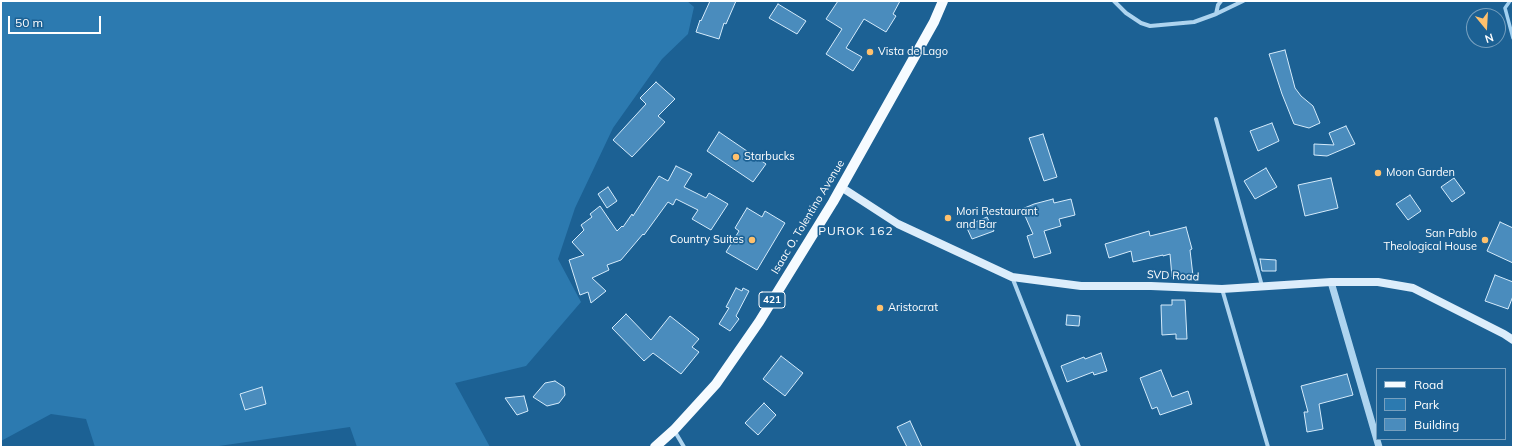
<!DOCTYPE html>
<style>
body{margin:0}
#map{position:relative;width:1514px;height:448px;overflow:hidden;background:#1c6194;font-family:Mulish,sans-serif}
canvas{display:block}
.frame{position:absolute;inset:0;border:2px solid #fff;pointer-events:none}
.legend{position:absolute;left:1376px;top:368px;width:130px;height:72px;box-sizing:border-box;background:#1c6194;border:1px solid #77a0bf;margin:0;padding:5px 7px;list-style:none;font-size:12px;color:#fff}
.legend li{display:flex;align-items:center;gap:8px;height:20px}
.legend b{width:20px;border:1px solid #77a0bf}
.north{position:absolute;left:1466px;top:8px;width:40px;height:40px;box-sizing:border-box;background:#1c6194;border:1px solid #77a0bf;border-radius:50%;rotate:162deg;font-size:11px;font-weight:700;line-height:16px;text-align:center;color:#fff}
.north::after{content:'';display:block;margin:auto;width:14px;height:18px;background:#ffc16d;clip-path:polygon(50% 0,100% 100%,50% 72%,0 100%)}
.scale{position:absolute;left:8px;top:16px;width:93px;height:18px;box-sizing:border-box;border:2px solid #fff;border-top:0;padding-left:5px;font-size:12px;line-height:14px;white-space:nowrap;color:#fff;-webkit-text-stroke:3px #1c6194;paint-order:stroke}
</style>
<div id="map">
<canvas width="1514" height="448"></canvas>
<div class="frame"></div>
<ul class="legend">
<li><b style="height:5px;background:#f6fbff"></b>Road</li>
<li><b style="height:11px;background:#2c7ab0"></b>Park</li>
<li><b style="height:11px;background:#4a8cbd"></b>Building</li>
</ul>
<div class="north">N</div>
<div class="scale">50 m</div>
</div>
<script>
const ctx = document.querySelector('canvas').getContext('2d');
ctx.lineJoin = 'round';
function fillPath(path, color) {
  ctx.fillStyle = color;
  ctx.fill(path, 'evenodd');
}
function shape(rows) {
  const path = new Path2D();
  for (const r of rows) {
    path.moveTo(r[0], r[1]);
    for (let i = 2; i < r.length; i += 2) path.lineTo(r[i], r[i + 1]);
  }
  return path;
}
function trace(path, color, width, dash) {
  ctx.strokeStyle = color;
  ctx.lineWidth = width;
  ctx.lineCap = dash ? 'butt' : 'round';
  ctx.setLineDash(dash || []);
  ctx.stroke(path);
}
function drawText(font, color, halo, rows, align = 'center') {
  ctx.font = font + ' Mulish,sans-serif';
  ctx.lineWidth = 3.5;
  ctx.setLineDash([]);
  ctx.textBaseline = 'middle';
  ctx.strokeStyle = halo;
  ctx.fillStyle = color;
  for (const [text, x, y, turn = 0] of rows) {
    ctx.save();
    ctx.translate(x, y);
    ctx.rotate((+turn || 0) * Math.PI / 180);
    ctx.textAlign = isNaN(turn) ? turn : align;
    if (halo) ctx.strokeText(text, 0, 0);
    ctx.fillText(text, 0, 0);
    ctx.restore();
  }
}
fillPath(shape([
 [1,1,687,1,694,7,688,34,662,59,613,128,575,208,558,259,581,302,526,366,455,383,490,447,357,447,350,427,212,447,95,447,86,419,51,414,1,441]
]), '#2c7ab0');
trace(shape([
 [1510,1,1505,8,1513,38]
]), '#a2d1f1', 3.5);
const building = shape([
 [710,1,736,1,726,24,724,23,719,39,696,32,700,20,701,21,710,1],
 [838,1,900,1,893,14,896,16,886,32,864,19,846,48,862,57,853,71,826,54,842,29,826,19,838,1],
 [778,4,806,21,797,34,769,18,778,4],
 [1285,50,1295,88,1301,96,1313,106,1320,123,1309,128,1294,124,1282,94,1269,54,1285,50],
 [656,82,675,99,658,116,665,122,632,157,613,140,646,104,640,98,656,82],
 [1272,123,1279,141,1258,151,1250,131,1272,123],
 [1346,126,1355,144,1327,156,1314,155,1314,144,1334,145,1329,133,1346,126],
 [719,132,766,164,753,182,707,151,719,132],
 [1043,134,1057,177,1044,181,1029,138,1043,134],
 [676,166,692,174,684,187,706,198,709,193,728,204,711,230,692,219,698,210,676,199,673,205,668,202,644,235,643,234,621,260,607,265,609,270,592,278,606,291,591,303,588,292,580,295,569,260,584,255,572,242,584,230,581,225,592,217,590,214,600,206,617,231,622,226,623,227,632,214,633,216,659,176,668,181,676,166],
 [1266,168,1277,187,1255,199,1244,181,1266,168],
 [1331,178,1338,208,1305,216,1298,185,1331,178],
 [1454,178,1465,193,1452,202,1441,187,1454,178],
 [608,187,617,201,607,208,598,194,608,187],
 [1410,195,1421,211,1408,220,1396,204,1410,195],
 [1053,199,1054,203,1071,199,1075,215,1059,219,1061,226,1044,231,1051,253,1034,258,1027,236,1033,234,1022,209,1034,204,1053,199],
 [747,208,762,217,765,211,785,223,757,270,726,252,739,231,735,228,747,208],
 [987,217,994,231,972,239,966,226,987,217],
 [1500,222,1513,228,1513,263,1487,251,1500,222],
 [1186,227,1192,249,1190,250,1193,276,1172,277,1170,254,1163,256,1163,255,1133,262,1131,251,1109,258,1105,244,1149,231,1150,236,1186,227],
 [1260,259,1276,260,1276,271,1262,271,1260,259],
 [1495,275,1513,282,1513,296,1508,309,1485,301,1495,275],
 [736,288,742,291,743,288,749,291,736,316,739,319,730,331,719,324,729,308,726,307,736,288],
 [1172,300,1185,300,1187,339,1176,339,1176,334,1162,335,1161,305,1172,305,1172,300],
 [626,314,651,340,670,316,699,339,692,347,699,352,681,374,653,353,644,361,612,328,626,314],
 [1067,315,1080,316,1079,326,1066,325,1067,315],
 [1101,353,1107,371,1094,375,1093,372,1067,382,1061,366,1084,357,1085,359,1101,353],
 [781,356,803,373,785,396,763,379,781,356],
 [1161,370,1172,397,1188,391,1192,404,1160,415,1157,407,1152,409,1140,378,1161,370],
 [1347,374,1353,395,1319,404,1323,429,1307,432,1304,412,1308,412,1301,386,1347,374],
 [555,381,564,387,565,395,559,403,547,406,533,397,545,383,555,381],
 [262,387,266,404,245,410,240,394,262,387],
 [524,396,528,411,517,415,505,398,524,396],
 [764,403,776,415,758,435,745,423,764,403],
 [910,421,922,447,907,447,897,427,910,421]
]);
fillPath(building, '#4a8cbd');
trace(building, '#d5ebfb', 1);
trace(shape([
 [1114,1,1126,13,1141,23,1150,26,1194,22,1216,14,1243,1],
 [1216,14,1218,5,1221,1],
 [1216,119,1262,286],
 [1012,277,1079,447],
 [1222,289,1268,447],
 [674,430,684,447]
]), '#aed4ef', 4);
trace(shape([
 [1331,282,1379,447]
]), '#aed4ef', 7);
trace(shape([
 [841,187,898,224,1012,277,1081,286,1151,286,1222,289,1331,282,1378,282,1413,288,1504,334,1513,340]
]), '#dcedfb', 8);
trace(shape([
 [655,447,674,430,716,384,759,322,833,202,934,22,943,1]
]), '#f6fbff', 10);
for (const [x, y, r, color] of [
 [870,52,4,"#ffc16d"],
 [736,157,4,"#ffc16d"],
 [1378,173,4,"#ffc16d"],
 [948,218,4,"#ffc16d"],
 [752,240,4,"#ffc16d"],
 [1485,240,4,"#ffc16d"],
 [880,308,4,"#ffc16d"]
]) {
  const dot = new Path2D();
  dot.arc(x, y, r, 0, 2 * Math.PI);
  ctx.fillStyle = color;
  ctx.fill(dot);
  trace(dot, '#1c6194', 1.5);
}
for (const [x, y, w] of [
 [772,300,26]
]) {
  const box = new Path2D();
  box.roundRect(x - w / 2, y - 8, w, 16, 3);
  ctx.fillStyle = '#1c6194';
  ctx.fill(box);
  trace(box, '#fff', 1);
}
drawText('bold 10px', '#fff', null, [
 ["421",772,300]
]);
drawText('11px', '#fff', '#1c6194', [
 ["Vista de Lago",878,52],
 ["Starbucks",744,157],
 ["Moon Garden",1386,173],
 ["Mori Restaurant",956,212],
 ["and Bar",956,225],
 ["San Pablo",1477,234,"right"],
 ["Theological House",1477,247,"right"],
 ["Country Suites",744,240,"right"],
 ["Aristocrat",888,308]
], 'left');
drawText('11px', '#fff', '#1c6194', [
 ["Isaac O. Tolentino Avenue",808,217,-59],
 ["SVD Road",1173,276,3]
]);
ctx.letterSpacing = '1px';
drawText('12px', '#fff', '#1c6194', [
 ["PUROK 162",856,231]
]);
ctx.letterSpacing = '0px';
</script>
